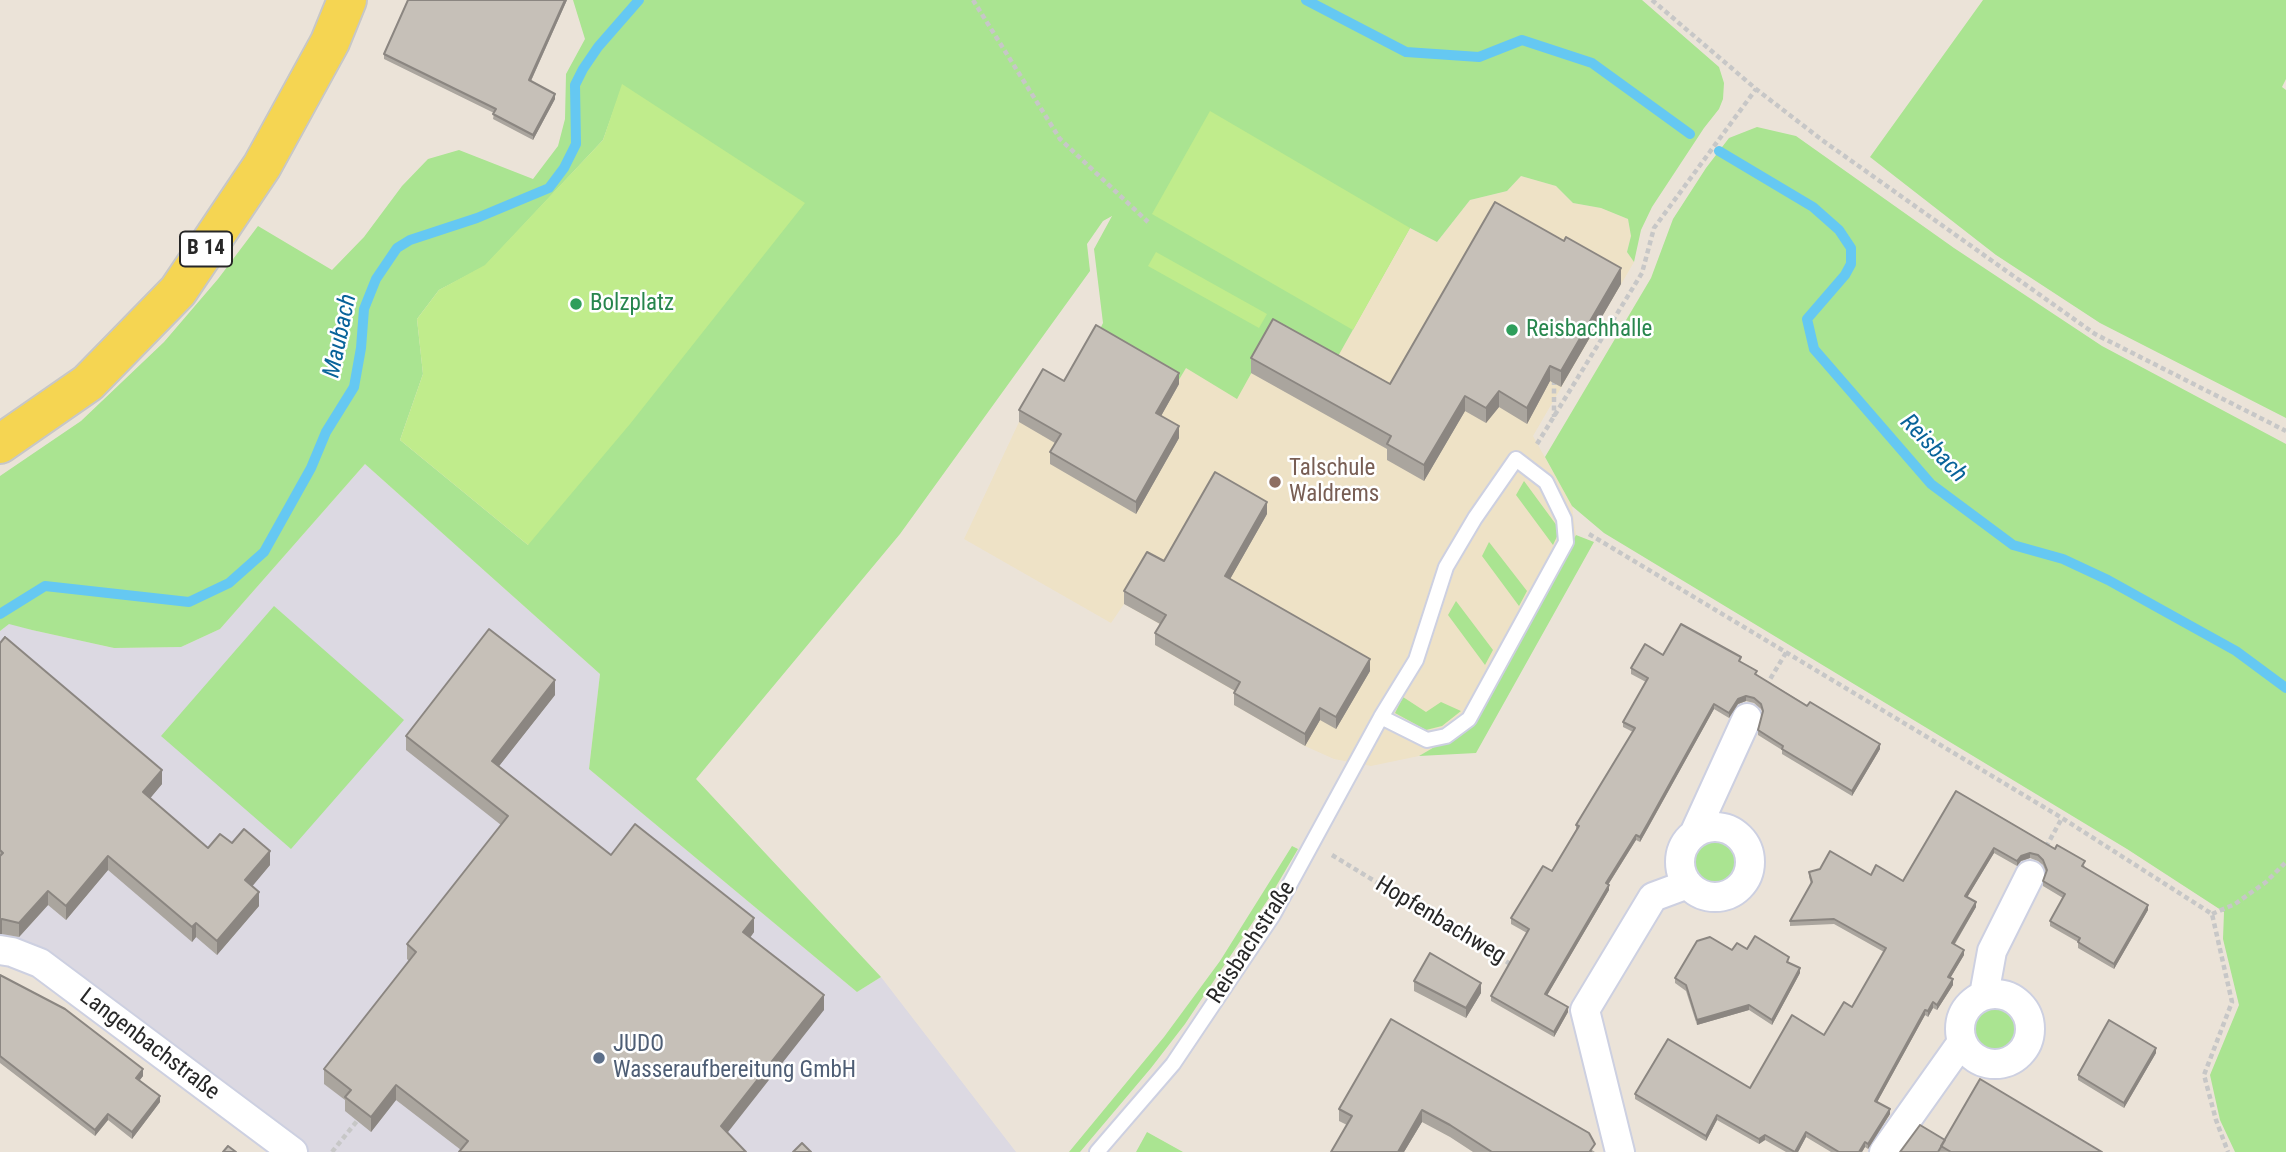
<!DOCTYPE html>
<meta charset="utf-8">
<style>
body{margin:0}
canvas{display:block;background:#ebe3d8}
</style>
<canvas width="2286" height="1152"></canvas>
<script>
const ctx = document.querySelector('canvas').getContext('2d');
ctx.lineJoin = 'round';
function fillPath(path, color) {
  ctx.fillStyle = color;
  ctx.fill(path, 'evenodd');
}
function shape(rows) {
  const path = new Path2D();
  for (const r of rows) {
    if (r.length === 3) {
      path.moveTo(r[0] + r[2], r[1]);
      path.arc(r[0], r[1], r[2], 0, 2 * Math.PI);
      continue;
    }
    path.moveTo(r[0], r[1]);
    for (let i = 2; i < r.length; i += 2) path.lineTo(r[i], r[i + 1]);
  }
  return path;
}
function trace(path, color, width, dash) {
  ctx.strokeStyle = color;
  ctx.lineWidth = width;
  ctx.lineCap = dash ? 'butt' : 'round';
  ctx.setLineDash(dash || []);
  ctx.stroke(path);
}
function drawText(font, color, halo, rows, align = 'center') {
  ctx.font = font + ' "Roboto Condensed",sans-serif';
  ctx.lineWidth = 5;
  ctx.setLineDash([]);
  ctx.textBaseline = 'middle';
  ctx.strokeStyle = halo;
  ctx.fillStyle = color;
  for (const [text, x, y, turn = 0] of rows) {
    ctx.save();
    ctx.translate(x, y);
    ctx.rotate((+turn || 0) * Math.PI / 180);
    ctx.textAlign = isNaN(turn) ? turn : align;
    if (halo) ctx.strokeText(text, 0, 0);
    ctx.fillText(text, 0, 0);
    ctx.restore();
  }
}
fillPath(shape([
 [365,464,600,674,589,769,857,992,881,977,1016,1152,306,1152,0,944,0,631,9,623,32,630,114,648,181,647,220,629]
]), '#dcd9e2');
fillPath(shape([
 [1521,176,1556,186,1573,203,1601,208,1628,219,1631,236,1627,252,1634,262,1533,436,1572,506,1576,535,1472,725,1419,756,1371,766,1334,759,1305,746,1234,705,1240,694,1155,645,1165,627,1124,604,1111,623,964,539,1019,422,1043,381,1177,383,1185,368,1273,334,1410,228,1437,242,1470,200,1507,191]
]), '#eee2c6');
fillPath(shape([
 [573,0,1642,0,1719,67,1724,83,1723,99,1719,109,1704,128,1652,207,1641,230,1634,262,1627,252,1631,236,1628,219,1601,208,1573,203,1556,186,1521,176,1507,191,1470,200,1437,242,1410,228,1332,367,1273,334,1237,399,1186,368,1177,383,1096,337,1103,323,1094,249,1112,216,1103,221,1087,244,1090,271,900,534,696,779,881,977,857,992,589,769,600,674,365,464,220,629,181,647,114,648,32,630,9,624,0,631,0,476,81,421,164,342,218,279,258,226,332,270,364,237,402,186,428,159,459,150,533,179,558,146,565,119,566,74,585,39],
 [623,84,528,545,400,440,423,374,417,319,439,290,485,266,603,140],
 [1983,0,2286,0,2286,79,2282,87,2286,90,2286,418,2100,323,1996,255,1870,157],
 [1757,127,1796,136,1954,248,2102,346,2286,444,2286,1152,2235,1152,2220,1120,2210,1075,2239,1005,2223,939,2224,912,2127,849,1604,533,1572,506,1545,457,1651,278,1673,219,1706,168,1729,138],
 [1524,481,1560,530,1553,545,1516,495],
 [1576,535,1594,542,1476,753,1419,756,1472,725],
 [1489,542,1527,591,1519,606,1482,556],
 [1456,601,1493,650,1485,665,1448,615],
 [274,606,404,720,291,849,161,736],
 [1403,697,1426,712,1441,702,1461,711,1442,726,1426,730,1395,713],
 [1715,861,22],
 [1292,846,1298,849,1271,895,1185,1024,1151,1068,1080,1152,1069,1152,1164,1037,1220,961],
 [1995,1028,22],
 [1147,1132,1183,1152,1136,1152]
]), '#aae491');
fillPath(shape([
 [622,84,805,203,630,424,528,545,400,440,423,374,417,319,439,290,485,265,603,140],
 [1210,111,1410,228,1353,330,1152,214],
 [1156,252,1267,314,1259,328,1148,266]
]), '#c0ec8c');
trace(shape([
 [1306,0,1406,52,1479,57,1522,40,1592,63,1690,134],
 [1719,151,1813,207,1839,230,1851,248,1851,264,1845,275,1807,319,1814,349,1931,484,2013,545,2063,559,2108,580,2236,651,2286,688],
 [0,614,45,586,189,602,229,583,264,552,311,468,326,432,354,387,361,348,364,309,376,279,397,248,410,240,477,218,549,188,564,168,576,144,575,85,583,69,598,47,639,0]
]), '#65c8f2', 10);
const lane = shape([
 [1097,1152,1173,1064,1273,915,1381,717,1416,660,1446,567,1475,518,1516,459,1546,482,1564,519,1566,542,1469,719,1446,736,1427,740,1381,717]
]);
const street = shape([
 [1715,862,35],
 [1694,834,1747,718],
 [0,950,12,952,40,963,293,1152],
 [1995,1029,35],
 [1984,995,1992,951,2030,875],
 [1620,1152,1585,1010,1653,897,1688,884],
 [1884,1152,1962,1042]
]);
const primary = shape([
 [0,444,88,383,178,291,262,166,330,42,347,0]
]);
trace(lane, '#cdd0e1', 18);
trace(street, '#cdd0e1', 32);
trace(primary, '#c7c7c7', 42);
trace(shape([
 [973,0,1060,139,1148,222],
 [1652,0,1756,89,1822,140,2095,334,2286,431],
 [1554,380,1554,417],
 [1537,444,1642,273,1654,228,1756,89],
 [1589,534,2062,818,2212,914,2232,1002,2204,1075,2216,1120,2228,1152],
 [1766,686,1787,651],
 [2046,847,2062,818],
 [1332,855,1512,965],
 [2212,914,2235,904,2266,882,2286,862],
 [332,1152,357,1121]
]), '#c7c7c7', 4.5, [5, 3.5]);
trace(lane, '#fff', 14);
trace(street, '#fff', 28);
trace(primary, '#f5d552', 38);
fillPath(shape([
 [408,0,567,0,531,81,555,99,533,140,493,119,494,113,384,59,384,54],
 [1621,284,1561,387,1550,381,1527,424,1499,407,1486,423,1465,411,1424,481,1387,460,1387,449,1251,373,1251,358,1390,384],
 [1064,381,1179,384,1161,416,1179,438,1136,514,1050,464,1050,452,1055,443,1019,422,1019,410],
 [1267,514,1230,579,1370,671,1336,729,1320,720,1305,746,1234,705,1234,693,1235,691,1155,645,1155,633,1160,624,1124,604,1124,591,1164,561],
 [0,643,162,784,150,798,208,848,232,843,270,865,252,886,259,906,217,955,196,937,192,942,108,870,66,920,48,905,19,937,2,934,0,934],
 [1663,655,1741,662,1757,675,1880,749,1852,796,1782,754,1782,750,1758,735,1758,730,1763,713,1761,709,1754,703,1746,701,1738,704,1729,718,1714,709,1648,828,1640,842,1636,840,1608,885,1609,890,1547,995,1568,1012,1554,1037,1491,1001,1491,996,1527,933,1511,924,1511,918,1552,871,1576,830,1576,825,1633,732,1623,727,1623,722,1646,682,1631,674,1631,668],
 [555,695,499,766,611,855,754,932,750,938,824,1010,461,1150,396,1100,371,1132,345,1111,345,1100,324,1084,324,1069,409,961,407,959,407,944,501,825,406,750,406,736],
 [1956,791,2085,866,2084,867,2148,910,2114,969,2078,948,2078,942,2050,926,2050,921,2063,898,2043,886,2043,881,2046,872,2043,865,2038,861,2030,858,2021,861,2017,866,1994,853,1967,897,1976,907,1955,944,1964,955,1950,978,1953,985,1937,1010,1933,1008,1928,1017,1925,1015,1877,1102,1890,1114,1868,1149,1865,1147,1862,1152,1831,1152,1806,1137,1798,1152,1786,1152,1765,1140,1759,1144,1717,1120,1706,1141,1635,1099,1635,1094,1750,1088,1824,1035,1852,1007,1884,952,1834,924,1790,926,1790,921,1811,884,1809,877,1809,872,1871,875,1903,881],
 [1747,949,1789,963,1800,973,1772,1025,1749,1010,1697,1025,1686,991,1675,983,1675,978],
 [0,975,143,1076,139,1081,160,1102,132,1139,108,1120,95,1136,0,1063],
 [1414,981,1481,993,1466,1018,1414,991],
 [1391,1019,1595,1152,1473,1152,1450,1137,1422,1122,1404,1152,1331,1152,1347,1125,1339,1121,1339,1109],
 [2156,1053,2124,1108,2078,1080,2078,1075],
 [1945,1140,2102,1152,1900,1152]
]), '#aaa59e');
fillPath(shape([
 [565,0,567,0,529,85,529,80],
 [555,94,555,99,533,140,533,135],
 [1621,268,1621,284,1561,387,1561,371],
 [1550,366,1550,381,1527,424,1527,408],
 [1179,373,1179,384,1156,425,1156,413],
 [1499,391,1499,407,1486,423,1486,408],
 [1465,396,1465,411,1424,481,1424,465],
 [1179,426,1179,438,1136,514,1136,502],
 [1267,502,1267,514,1225,588,1225,576],
 [1370,659,1370,671,1336,729,1336,717],
 [555,680,555,695,492,775,492,761],
 [1746,696,1746,701,1738,704,1729,718,1729,713,1738,699],
 [1714,704,1714,709,1640,842,1640,837],
 [1320,708,1320,720,1305,746,1305,734],
 [1880,744,1880,749,1852,796,1852,791],
 [162,770,162,784,143,807,143,792],
 [1636,835,1636,840,1606,888,1606,883],
 [1994,848,1994,853,1965,901,1965,896],
 [270,851,270,865,245,895,245,880],
 [2030,853,2030,858,2021,861,2017,866,2017,861,2021,856],
 [108,856,108,870,66,920,66,906],
 [1609,885,1609,890,1545,999,1545,994],
 [48,891,48,905,19,937,19,923],
 [259,892,259,906,217,955,217,941],
 [1976,902,1976,907,1952,948,1952,943],
 [2148,905,2148,910,2114,969,2114,964],
 [754,918,754,932,743,947,743,932],
 [2,919,2,934,0,934,0,920],
 [196,923,196,937,192,942,192,927],
 [1964,950,1964,955,1948,982,1948,977],
 [1800,968,1800,973,1772,1025,1772,1020],
 [1953,979,1953,985,1937,1010,1937,1005],
 [1481,983,1481,993,1466,1018,1466,1008],
 [824,995,824,1010,721,1141,721,1126],
 [1933,1002,1933,1008,1928,1017,1928,1011],
 [1749,1005,1749,1010,1697,1025,1697,1020],
 [1568,1007,1568,1012,1554,1037,1554,1032],
 [1925,1010,1925,1015,1875,1106,1875,1101],
 [2156,1048,2156,1053,2124,1108,2124,1103],
 [143,1069,143,1076,136,1085,136,1078],
 [396,1085,396,1100,371,1132,371,1117],
 [160,1096,160,1102,132,1139,132,1132],
 [1890,1109,1890,1114,1868,1149,1868,1144],
 [1422,1110,1422,1122,1404,1152,1398,1152],
 [108,1114,108,1120,95,1136,95,1130],
 [1717,1115,1717,1120,1706,1141,1706,1136],
 [1806,1132,1806,1137,1798,1152,1795,1152],
 [1765,1135,1765,1140,1759,1144,1759,1139],
 [1865,1142,1865,1147,1862,1152,1859,1152]
]), '#8b8681');
const building = shape([
 [408,0,565,0,529,80,555,94,533,135,493,114,496,109,384,54,408,0],
 [1495,202,1564,241,1566,237,1621,268,1561,371,1550,366,1527,408,1499,391,1486,408,1465,396,1424,465,1387,444,1391,436,1251,358,1273,319,1390,384,1495,202],
 [1096,325,1179,373,1156,413,1179,426,1136,502,1050,452,1061,434,1019,410,1043,369,1064,381,1096,325],
 [1215,472,1267,502,1225,576,1370,659,1336,717,1320,708,1305,734,1234,693,1240,682,1155,633,1166,615,1124,591,1147,552,1164,561,1215,472],
 [1681,624,1741,657,1739,661,1757,671,1755,674,1807,706,1810,702,1880,744,1852,791,1782,749,1783,746,1758,730,1763,711,1761,704,1754,698,1746,696,1738,699,1729,713,1714,704,1648,823,1640,837,1636,835,1606,883,1609,885,1545,994,1568,1007,1554,1032,1491,996,1529,929,1511,918,1543,866,1552,871,1579,826,1576,825,1635,728,1623,722,1648,678,1631,668,1645,644,1663,655,1681,624],
 [489,629,555,680,492,761,611,855,635,824,754,918,743,932,824,995,721,1126,746,1152,459,1152,468,1141,396,1085,371,1117,345,1097,351,1090,324,1069,416,952,407,944,508,816,406,736,489,629],
 [5,637,162,770,143,792,208,848,220,834,232,843,244,829,270,851,245,880,259,892,217,941,196,923,192,927,108,856,66,906,48,891,19,923,2,919,0,920,0,856,3,853,0,850,0,643,5,637],
 [1956,791,2055,849,2057,845,2085,861,2082,866,2148,905,2114,964,2078,942,2080,938,2050,921,2065,894,2043,881,2047,870,2043,860,2038,855,2030,853,2021,856,2017,861,1994,848,1965,896,1976,902,1952,943,1964,950,1948,977,1953,979,1937,1005,1933,1002,1928,1011,1925,1010,1875,1101,1890,1109,1868,1144,1865,1142,1859,1152,1839,1152,1806,1132,1795,1152,1765,1135,1759,1139,1717,1115,1706,1136,1635,1094,1668,1039,1750,1088,1792,1015,1824,1035,1844,1002,1852,1007,1886,948,1834,919,1790,921,1812,882,1809,872,1820,869,1830,851,1871,875,1876,865,1903,881,1956,791],
 [1755,936,1789,957,1787,962,1800,968,1772,1020,1749,1005,1697,1020,1686,985,1675,978,1697,941,1710,937,1732,950,1737,943,1747,949,1755,936],
 [1430,953,1481,983,1466,1008,1414,981,1430,953],
 [0,975,65,1009,143,1069,136,1078,160,1096,132,1132,108,1114,95,1130,0,1056,0,975],
 [1391,1019,1589,1133,1595,1144,1590,1151,1591,1152,1492,1152,1450,1125,1422,1110,1398,1152,1331,1152,1352,1116,1339,1109,1391,1019],
 [2109,1020,2156,1048,2124,1103,2078,1075,2109,1020],
 [1980,1079,2102,1152,1951,1152,1941,1146,1980,1079],
 [1920,1125,1945,1140,1938,1152,1900,1152,1920,1125],
 [802,1143,811,1152,793,1152,802,1143],
 [228,1146,236,1152,223,1152,228,1146]
]);
fillPath(building, '#c6c0b8');
trace(building, '#8b8681', 2);
for (const [x, y, r, color] of [
 [576,304,7,"#2e9e5b"],
 [1512,330,7,"#2e9e5b"],
 [1275,482,7,"#8d6e63"],
 [599,1058,7,"#5c6f8a"]
]) {
  const dot = new Path2D();
  dot.arc(x, y, r, 0, 2 * Math.PI);
  ctx.fillStyle = color;
  ctx.fill(dot);
  trace(dot, '#fff', 2.5);
}
for (const [x, y, w] of [
 [206,249,52]
]) {
  const box = new Path2D();
  box.roundRect(x - w / 2, y - 17.5, w, 35, 5);
  ctx.fillStyle = '#fff';
  ctx.fill(box);
  trace(box, '#272727', 2);
}
drawText('bold 21px', '#272727', null, [
 ["B 14",206,249]
]);
drawText('23px', '#27864d', '#fff', [
 ["Bolzplatz",590,304],
 ["Reisbachhalle",1526,330]
], 'left');
drawText('23px', '#785e54', '#fff', [
 ["Talschule",1289,469],
 ["Waldrems",1289,495]
], 'left');
drawText('23px', '#272727', '#fff', [
 ["Hopfenbachweg",1440,921,31],
 ["Reisbachstraße",1252,943,-57],
 ["Langenbachstraße",149,1045,37]
]);
drawText('23px', '#4e5e75', '#fff', [
 ["JUDO",613,1045],
 ["Wasseraufbereitung GmbH",613,1071]
], 'left');
drawText('italic 24px', '#08639a', '#fff', [
 ["Maubach",341,336,-78],
 ["Reisbach",1933,449,46]
]);
</script>
